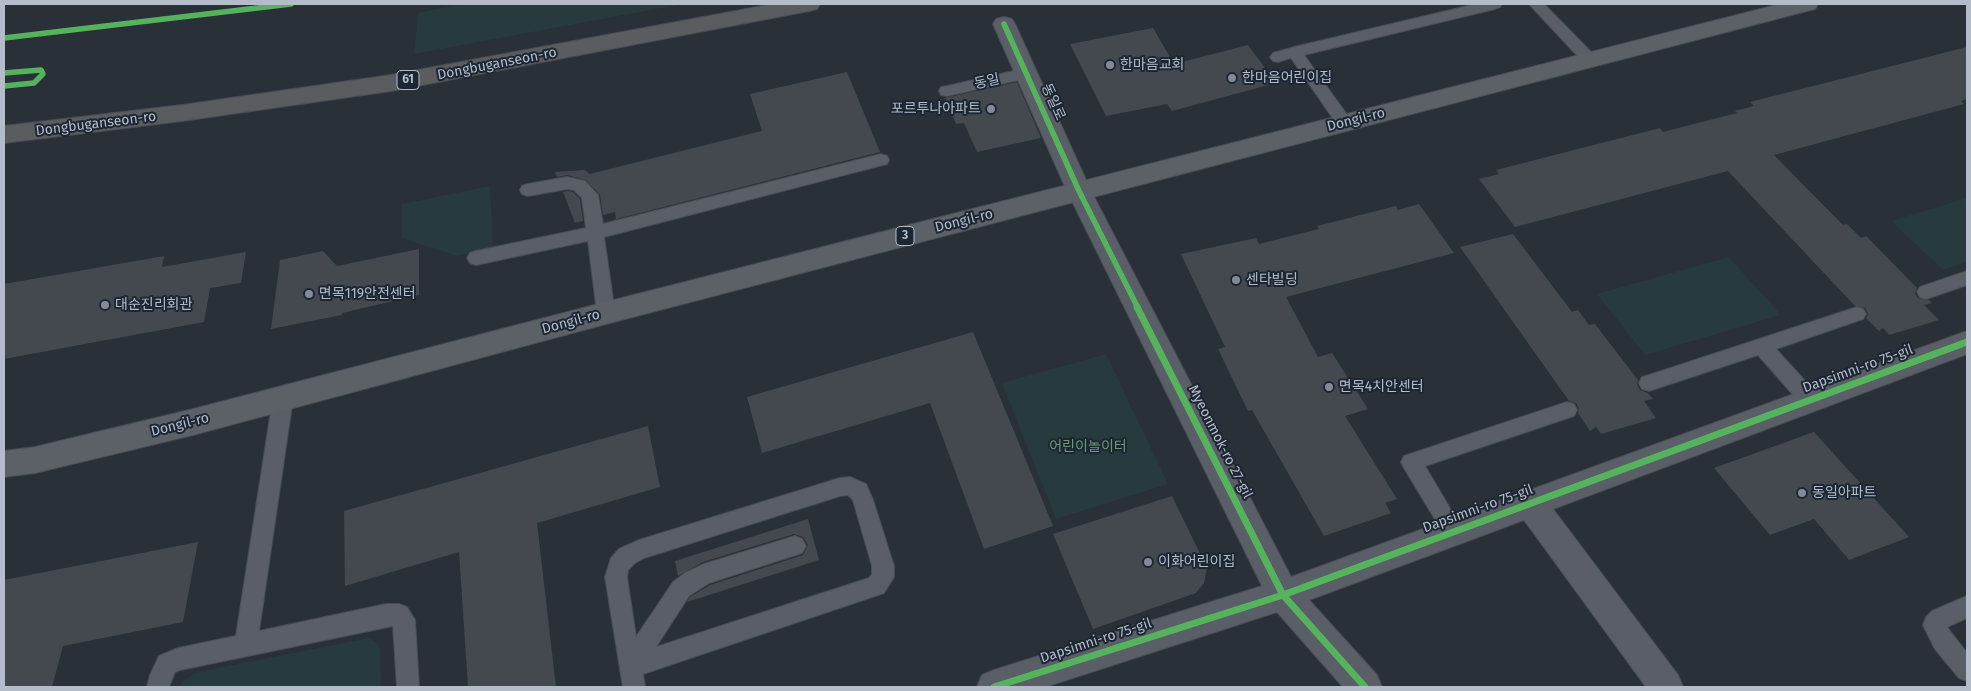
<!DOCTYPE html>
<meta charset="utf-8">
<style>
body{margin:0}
#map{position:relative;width:1971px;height:691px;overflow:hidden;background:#2a3038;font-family:"Fira Sans",sans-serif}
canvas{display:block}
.frame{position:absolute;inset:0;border:5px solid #b4bcc9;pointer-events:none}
</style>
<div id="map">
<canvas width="1971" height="691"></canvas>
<div class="frame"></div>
</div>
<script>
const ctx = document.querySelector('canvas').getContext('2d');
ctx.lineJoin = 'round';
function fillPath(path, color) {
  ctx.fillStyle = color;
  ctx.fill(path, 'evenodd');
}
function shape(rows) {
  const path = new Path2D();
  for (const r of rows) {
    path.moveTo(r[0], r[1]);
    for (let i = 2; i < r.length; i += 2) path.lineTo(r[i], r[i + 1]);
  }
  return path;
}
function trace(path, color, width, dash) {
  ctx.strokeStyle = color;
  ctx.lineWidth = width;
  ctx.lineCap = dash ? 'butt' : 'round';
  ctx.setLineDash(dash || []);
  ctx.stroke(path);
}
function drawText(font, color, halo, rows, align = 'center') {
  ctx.font = font + ' "Fira Sans","Noto Sans KR",sans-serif';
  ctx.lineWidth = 4;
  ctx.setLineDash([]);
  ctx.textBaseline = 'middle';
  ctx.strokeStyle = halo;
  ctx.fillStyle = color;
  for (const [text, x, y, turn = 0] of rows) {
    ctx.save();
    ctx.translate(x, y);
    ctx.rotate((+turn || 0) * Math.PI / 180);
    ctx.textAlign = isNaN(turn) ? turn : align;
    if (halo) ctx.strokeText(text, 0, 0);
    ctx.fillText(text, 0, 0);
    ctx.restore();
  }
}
fillPath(shape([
 [463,4,683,4,414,54,418,13],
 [490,186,493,248,457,256,402,238,402,204],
 [1967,198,1967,262,1943,270,1891,221],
 [1729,257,1781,315,1645,355,1597,294],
 [1106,354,1168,484,1056,519,1002,383],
 [369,638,376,642,380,648,381,687,179,687,182,682,194,674,208,670]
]), '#273a3e');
fillPath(shape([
 [1153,28,1174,64,1248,45,1276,83,1172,111,1167,104,1106,116,1070,44],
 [1967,47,1967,99,1961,101,1964,104,1774,155,1843,225,1847,224,1861,238,1866,236,1917,288,1915,293,1918,298,1929,300,1932,303,1924,305,1939,320,1889,335,1883,328,1879,331,1866,318,1868,313,1865,308,1855,306,1728,171,1515,227,1479,179,1499,174,1496,170,1660,128,1663,132,1737,113,1735,111,1754,106,1750,102],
 [847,72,880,152,616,219,615,212,603,215,600,195,586,180,567,175,557,177,555,172,585,170,590,174,762,131,750,94],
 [1017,82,1041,138,977,152,964,123,956,124,945,98],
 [567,191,573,192,580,199,583,221,575,223,563,192],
 [1419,204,1454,253,1286,297,1318,357,1332,353,1368,409,1345,416,1397,499,1385,503,1391,513,1324,536,1252,410,1248,411,1218,349,1225,347,1181,254,1256,238,1259,244,1319,229,1317,226,1396,206,1398,210],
 [1513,234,1572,312,1578,310,1589,325,1595,324,1638,380,1637,384,1640,390,1648,393,1653,399,1644,401,1656,418,1601,434,1596,427,1590,431,1578,413,1579,409,1576,403,1569,401,1460,247],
 [419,249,419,295,342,313,342,315,271,329,280,260,323,251,337,266],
 [246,252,241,283,210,288,204,322,4,359,4,284,164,256,162,267],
 [973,332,1053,526,984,549,930,403,762,453,747,397],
 [648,426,660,487,537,523,556,687,468,687,459,552,345,586,344,511],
 [1814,432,1909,537,1849,560,1814,519,1770,535,1714,468],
 [1172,496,1207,568,1204,583,1196,593,1093,629,1053,534],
 [808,519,819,560,687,602,690,597,710,585,803,555,808,545,803,537,794,534,703,562,678,576,675,561],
 [198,542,183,622,63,646,52,687,4,687,4,580]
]), '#444950');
const lane = shape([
 [1476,4,1502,4,1500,7,1495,9,1304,55,1353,123,1351,127,1345,129,1339,127,1291,58,1278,62,1273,61,1270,57,1273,53,1294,47,1476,4],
 [1529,4,1544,4,1595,56,1598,60,1595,64,1590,65,1585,64,1529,4],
 [1027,68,1032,69,1035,73,1032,77,947,96,941,95,939,91,941,87,947,86,1027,68],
 [881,154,887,156,889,160,887,164,604,237,615,313,612,318,606,320,600,318,597,313,588,241,476,265,470,263,467,258,470,253,476,251,586,228,582,198,574,190,567,189,528,196,522,194,520,190,522,186,528,184,567,177,585,181,598,195,603,224,881,154],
 [1967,271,1967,285,1926,299,1920,297,1917,292,1920,287,1967,271],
 [1857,307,1863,309,1866,314,1863,319,1776,349,1817,394,1820,400,1817,406,1810,408,1803,406,1758,355,1649,391,1642,389,1639,383,1642,377,1649,375,1857,307],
 [283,390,290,392,293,398,259,631,386,604,399,604,407,607,415,620,419,687,397,687,393,626,180,670,175,672,169,687,147,687,150,675,159,656,178,648,236,636,273,398,276,392,283,390],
 [1567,402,1574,404,1577,410,1574,416,1425,466,1464,532,1461,539,1454,542,1447,539,1404,468,1401,462,1404,456,1567,402],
 [850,477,866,484,873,500,894,566,894,577,884,593,643,674,645,687,623,687,605,577,611,558,619,549,639,540,840,478,850,477],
 [848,495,853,500,872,566,872,574,869,578,656,647,689,596,709,583,802,553,806,546,802,539,795,536,704,564,685,573,673,582,636,637,627,577,628,570,635,563,644,558,840,496,848,495],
 [1967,596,1967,618,1947,627,1967,653,1967,681,1959,678,1935,649,1923,625,1926,617,1932,611,1967,596]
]);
const street = shape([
 [1004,17,1012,19,1015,24,1091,191,1291,577,1967,331,1967,354,1553,509,1678,675,1683,687,1646,687,1524,520,1309,600,1377,675,1382,687,1343,687,1277,612,1045,687,977,687,982,675,994,670,1262,586,1067,191,993,24,996,19,1004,17]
]);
const primary = shape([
 [1780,4,1818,4,1815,9,1807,11,606,324,193,435,35,473,4,477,4,451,35,447,193,409,606,302,1780,4]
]);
const highway = shape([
 [773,4,820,4,817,9,809,11,391,91,182,121,4,143,4,126,182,105,391,75,773,4]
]);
trace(lane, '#484c53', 2);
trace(street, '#484c53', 2);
trace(primary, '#484c55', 2);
trace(highway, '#474c53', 2);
fillPath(lane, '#5a5e66');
fillPath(street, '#5a5e66');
fillPath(primary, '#5c6168');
fillPath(highway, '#5a5d60');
trace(shape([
 [1004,24,1079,191,1138,308],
 [4,38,291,4],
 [4,73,41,70,43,74,34,83,4,86]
]), '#56b35d', 5.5);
trace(shape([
 [1137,307,1283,595,1365,687],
 [994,687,1283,595,1967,342]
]), '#56b35d', 7);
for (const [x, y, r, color] of [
 [1110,65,5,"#848b96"],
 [1232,78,5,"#848b96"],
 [991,109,5,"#848b96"],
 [1236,280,5,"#848b96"],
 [309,294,5,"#848b96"],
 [105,305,5,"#848b96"],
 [1329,387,5,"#848b96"],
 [1802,493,5,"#848b96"],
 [1148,562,5,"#848b96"]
]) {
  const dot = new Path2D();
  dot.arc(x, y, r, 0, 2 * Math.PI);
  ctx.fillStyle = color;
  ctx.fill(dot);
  trace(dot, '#1d2633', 2);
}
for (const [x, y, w] of [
 [408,80,22],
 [905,236,18]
]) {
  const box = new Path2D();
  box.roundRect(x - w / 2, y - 9.5, w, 19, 4);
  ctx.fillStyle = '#1d2633';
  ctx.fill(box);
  trace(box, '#b4bcc9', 1);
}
drawText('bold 12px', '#b4bcc9', null, [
 ["61",408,80],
 ["3",905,236]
]);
drawText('14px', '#b4bcc9', '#1d2633', [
 ["Dongbuganseon-ro",497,64,-11],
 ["동일",987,82,-12],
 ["동일로",1053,102,66],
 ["Dongil-ro",1356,120,-14],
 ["Dongbuganseon-ro",96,124,-7],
 ["Dongil-ro",964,221,-14],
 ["Dongil-ro",571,322,-15],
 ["Dapsimni-ro 75-gil",1858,369,-20],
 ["Dongil-ro",180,425,-14],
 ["Myeonmok-ro 27-gil",1220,442,63],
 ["Dapsimni-ro 75-gil",1478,509,-20],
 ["Dapsimni-ro 75-gil",1096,641,-18]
]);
drawText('14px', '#b4bcc9', '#1d2633', [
 ["한마음교회",1120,65],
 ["한마음어린이집",1242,78],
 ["포르투나아파트",981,109,"right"],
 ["센타빌딩",1246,280],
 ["면목119안전센터",319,294],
 ["대순진리회관",115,305],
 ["면목4치안센터",1339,387],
 ["동일아파트",1812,493],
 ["이화어린이집",1158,562]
], 'left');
drawText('14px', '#6b9a76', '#1d2633', [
 ["어린이놀이터",1088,447]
]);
</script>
